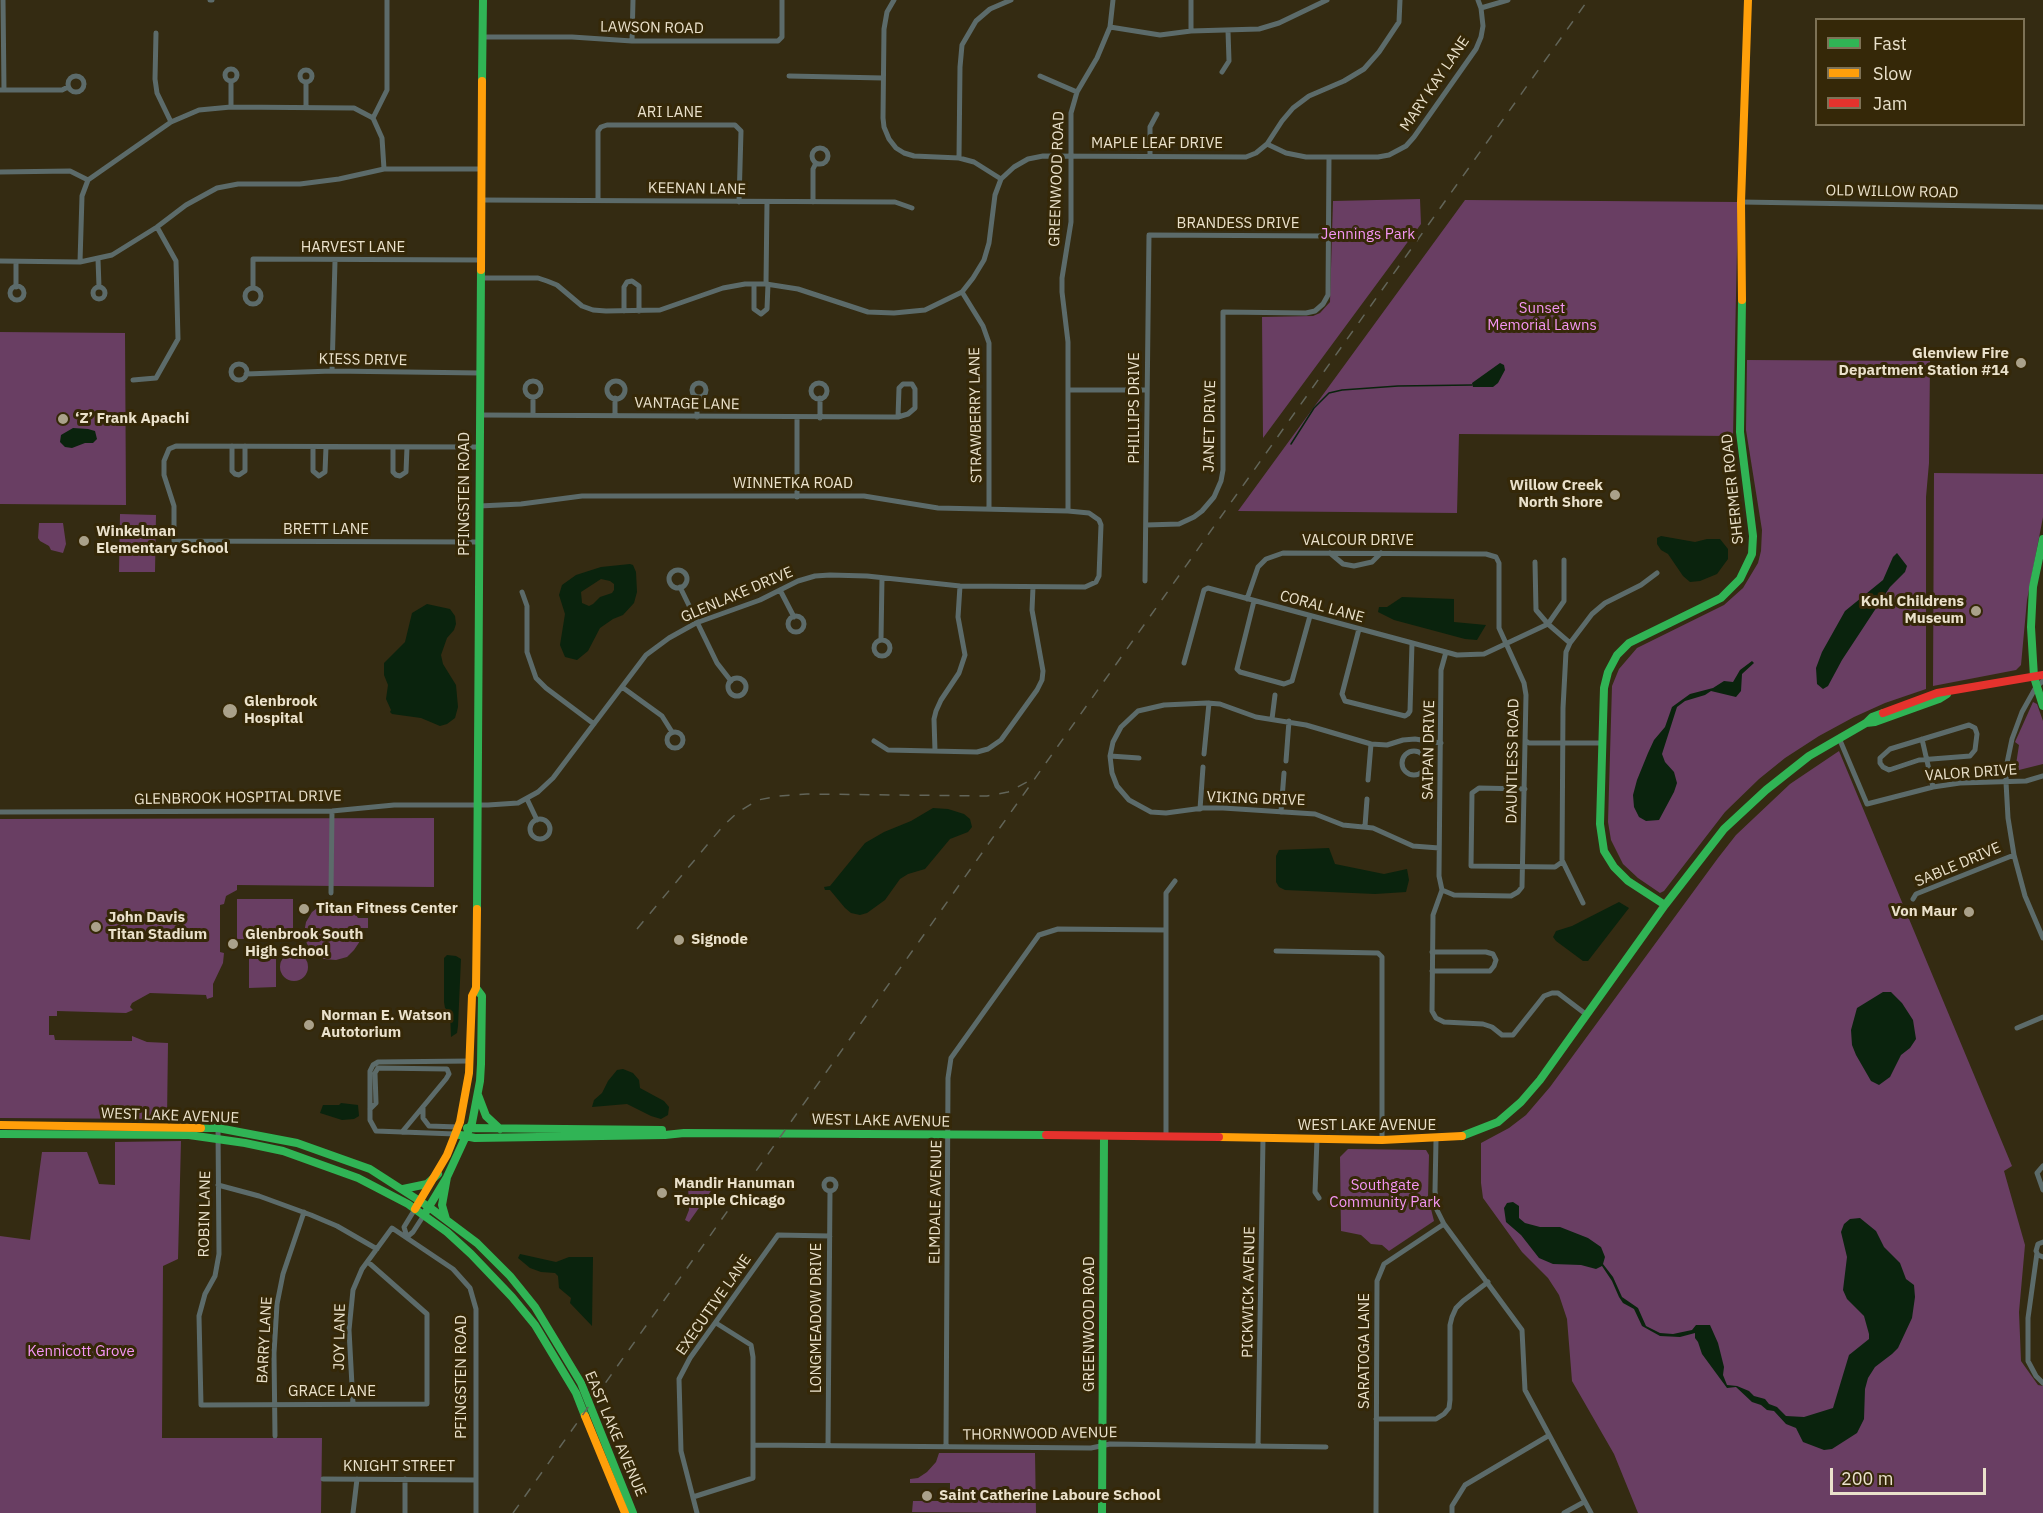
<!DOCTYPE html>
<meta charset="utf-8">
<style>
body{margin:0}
#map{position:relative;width:2043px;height:1513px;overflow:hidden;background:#342b12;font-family:"IBM Plex Sans",sans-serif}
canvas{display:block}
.legend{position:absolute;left:1815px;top:18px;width:210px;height:108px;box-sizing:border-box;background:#352808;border:2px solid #7d7256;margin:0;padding:8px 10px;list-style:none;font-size:18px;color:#eae1cb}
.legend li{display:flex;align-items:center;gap:12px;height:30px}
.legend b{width:30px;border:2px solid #7d7256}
.scale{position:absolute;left:1830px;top:1468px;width:156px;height:27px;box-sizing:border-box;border:3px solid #eae1cb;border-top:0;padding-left:8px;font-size:18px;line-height:21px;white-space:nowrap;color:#eae1cb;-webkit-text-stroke:4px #352808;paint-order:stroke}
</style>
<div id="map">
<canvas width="2043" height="1513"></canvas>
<ul class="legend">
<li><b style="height:8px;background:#30b455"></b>Fast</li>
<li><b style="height:8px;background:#ff9f0a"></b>Slow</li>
<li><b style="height:8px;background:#e5322d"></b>Jam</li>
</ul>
<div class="scale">200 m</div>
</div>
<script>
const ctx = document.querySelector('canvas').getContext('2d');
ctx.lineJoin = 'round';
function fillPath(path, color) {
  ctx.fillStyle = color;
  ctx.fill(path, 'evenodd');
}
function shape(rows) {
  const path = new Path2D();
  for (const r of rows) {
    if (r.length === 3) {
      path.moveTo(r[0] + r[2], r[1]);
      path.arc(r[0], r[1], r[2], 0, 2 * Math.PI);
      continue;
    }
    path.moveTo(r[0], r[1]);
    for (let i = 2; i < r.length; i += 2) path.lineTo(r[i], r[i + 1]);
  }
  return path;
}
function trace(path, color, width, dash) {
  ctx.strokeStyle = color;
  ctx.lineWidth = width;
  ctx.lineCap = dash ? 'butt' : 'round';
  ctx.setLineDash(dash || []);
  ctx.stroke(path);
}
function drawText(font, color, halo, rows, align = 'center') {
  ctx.font = font + ' "IBM Plex Sans",sans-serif';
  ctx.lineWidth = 6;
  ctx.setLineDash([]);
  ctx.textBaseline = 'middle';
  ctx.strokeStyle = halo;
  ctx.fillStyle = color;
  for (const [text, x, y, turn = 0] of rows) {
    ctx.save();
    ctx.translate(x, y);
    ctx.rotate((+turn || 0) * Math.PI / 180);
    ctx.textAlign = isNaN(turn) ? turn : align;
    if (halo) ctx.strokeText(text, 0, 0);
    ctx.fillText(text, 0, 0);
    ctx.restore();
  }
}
fillPath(shape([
 [1420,199,1421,224,1263,438,1262,317,1313,316,1320,313,1330,302,1333,201],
 [1465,200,1738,202,1733,436,1459,434,1457,513,1238,511],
 [0,332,125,333,126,505,0,504],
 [1747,360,1930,361,1929,463,1926,497,1926,689,1885,703,1854,717,1819,736,1785,758,1759,779,1725,812,1664,891,1660,893,1638,878,1623,864,1611,840,1608,822,1612,686,1619,669,1637,648,1724,605,1743,588,1758,563,1761,551,1762,530,1746,430],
 [1934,473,2043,474,2043,517,2027,600,2021,665,2016,670,1933,686],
 [120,514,156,515,155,572,119,572],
 [39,523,63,523,66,544,63,553,51,550,49,546,40,541,38,538],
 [2033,702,2037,704,2043,721,2043,764,2015,771,2019,745,2015,742],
 [1839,751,2012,1166,2004,1171,2025,1245,2019,1312,2021,1361,2038,1385,2043,1386,2043,1513,1638,1513,1614,1454,1572,1381,1567,1319,1559,1295,1548,1278,1522,1252,1483,1198,1481,1183,1481,1143,1509,1128,1526,1115,1550,1087,1718,858,1736,835,1790,784],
 [434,818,434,887,237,885,237,890,226,896,224,904,220,905,220,952,224,953,223,963,213,984,213,997,207,999,206,995,150,993,132,1003,130,1007,133,1010,126,1013,57,1011,57,1016,49,1016,49,1035,54,1035,55,1040,132,1041,132,1036,147,1042,168,1043,167,1119,0,1118,0,819],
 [237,899,293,899,293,939,237,939],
 [330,903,345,905,354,912,358,918,368,918,368,928,361,928,360,941,354,950,347,957,336,960,324,959,314,953,307,944,304,933,306,922,312,912,321,905],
 [294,967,14],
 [249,953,276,953,276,987,249,988],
 [181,1141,178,1259,163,1266,162,1438,322,1438,321,1513,0,1513,0,1236,30,1240,42,1152,87,1152,99,1184,115,1185,115,1142],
 [1348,1149,1426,1150,1429,1155,1428,1197,1434,1221,1389,1251,1382,1245,1371,1244,1361,1235,1341,1231,1340,1157],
 [691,1181,718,1181,689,1222,685,1220,689,1210,688,1185],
 [939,1453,1035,1453,1036,1513,912,1512,913,1501,950,1501,950,1483,910,1483,910,1479,918,1478,927,1472,936,1462]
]), '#693e63');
fillPath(shape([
 [1500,363,1504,365,1505,370,1498,383,1493,387,1473,387,1472,383],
 [73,428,88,429,95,431,97,439,93,443,85,443,72,448,65,447,60,442,61,435],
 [1661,536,1695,542,1707,539,1720,539,1728,549,1728,559,1717,574,1700,581,1690,582,1683,576,1668,554,1661,550,1657,544,1657,538],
 [1897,553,1907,566,1905,572,1890,587,1842,660,1828,686,1823,689,1817,684,1816,668,1822,652,1845,611,1883,580,1893,557],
 [630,564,633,565,636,572,637,592,634,603,623,615,613,619,600,628,588,651,577,660,565,657,560,645,565,614,559,595,562,585,576,575,601,567],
 [601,579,610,581,614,584,614,590,612,593,600,597,593,604,589,606,582,603,581,592],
 [1402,597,1454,599,1454,622,1486,625,1477,640,1465,639,1394,620,1378,612,1379,607,1387,607],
 [427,604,450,609,455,616,456,624,454,630,447,638,441,655,443,664,456,685,458,707,455,718,447,724,440,726,421,718,392,714,390,712,391,710,386,699,388,685,384,675,384,663,405,642,412,613],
 [1752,661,1754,663,1742,674,1741,691,1736,697,1711,691,1705,695,1685,701,1677,707,1662,754,1665,762,1674,772,1677,783,1674,792,1659,820,1646,821,1639,817,1634,807,1633,795,1637,780,1648,753,1654,740,1665,727,1672,707,1690,694,1713,688,1724,681,1733,682,1740,670],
 [933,808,948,809,964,814,970,819,972,827,968,832,950,839,925,869,908,874,900,879,885,900,867,913,860,915,851,913,845,908,830,890,825,890,824,887,830,886,865,843,884,832,911,821],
 [1329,848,1335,864,1384,874,1407,869,1409,880,1406,892,1375,894,1285,890,1279,887,1276,882,1276,856,1279,850],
 [1619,902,1629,908,1588,961,1583,961,1556,941,1553,937,1556,931,1572,926],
 [447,955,456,956,461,959,458,1026,457,1033,451,1037,450,1012,445,1008,444,1002,444,958],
 [1883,992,1891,992,1902,1003,1913,1020,1916,1039,1910,1048,1901,1055,1890,1077,1879,1085,1871,1081,1856,1055,1852,1045,1851,1030,1857,1008],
 [623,1069,633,1073,639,1080,640,1088,664,1101,669,1107,668,1115,661,1119,651,1116,627,1104,592,1107,594,1100,602,1093,608,1081,617,1070],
 [341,1103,358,1105,359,1116,354,1119,342,1120,320,1113,323,1105,339,1105],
 [1513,1202,1519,1206,1519,1218,1525,1223,1540,1227,1560,1227,1588,1238,1601,1247,1605,1257,1603,1264,1613,1277,1622,1297,1638,1308,1646,1326,1660,1333,1673,1334,1692,1330,1696,1325,1710,1325,1718,1343,1724,1367,1723,1375,1727,1385,1737,1386,1749,1391,1754,1396,1765,1399,1769,1404,1777,1407,1786,1416,1804,1417,1833,1408,1849,1355,1869,1339,1869,1334,1864,1316,1847,1299,1843,1290,1847,1257,1841,1232,1844,1224,1850,1219,1860,1218,1876,1231,1884,1247,1900,1263,1906,1279,1914,1285,1915,1297,1912,1318,1898,1348,1892,1354,1875,1367,1868,1378,1865,1389,1864,1419,1857,1433,1832,1449,1824,1450,1803,1442,1796,1428,1786,1424,1774,1411,1767,1410,1761,1405,1752,1402,1736,1387,1727,1388,1702,1354,1698,1342,1695,1338,1695,1333,1680,1337,1660,1336,1642,1326,1634,1309,1623,1303,1619,1297,1612,1281,1602,1266,1596,1269,1581,1265,1553,1264,1539,1258,1521,1235,1506,1222,1504,1208,1507,1203],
 [520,1254,556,1262,569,1257,593,1257,592,1326,570,1303,571,1298,559,1288,558,1276,555,1273,541,1272,530,1268,518,1258]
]), '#0a230d');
trace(shape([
 [1291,444,1314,408,1329,393,1342,390,1398,386,1472,385]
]), '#0a230d', 1.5);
trace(shape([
 [3,0,4,90],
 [210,0,212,0],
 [894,0,887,12,884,29,883,118,884,127,889,139,896,148,904,153,914,156,959,158,974,162,1001,179],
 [1191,0,1191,31],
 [1481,8,1508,0],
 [1110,27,1160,35,1191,31,1259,29,1279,23,1327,0],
 [156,33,155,79,157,93,171,122],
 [483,37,572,37,632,41,778,41,782,37,782,0],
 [632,41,633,0],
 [231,75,6],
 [306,76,6],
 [1222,72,1229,61,1228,31],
 [76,84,8],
 [789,76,883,78],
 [1040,76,1077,92],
 [231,81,231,107],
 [0,90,62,90,68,87],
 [306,106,306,82],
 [373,118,387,90,387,0],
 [1267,144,1286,153,1306,157,1378,157,1389,155,1406,146,1414,137,1476,49,1481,37,1483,26,1481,8,1478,0],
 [820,156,8],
 [1150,156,1150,127,1157,114],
 [959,158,960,67,962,45,976,21,990,9,1011,0],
 [0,172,70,171,88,180],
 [481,200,895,202,912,208],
 [598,200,598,131,601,127,607,125,735,125,741,131,739,202],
 [813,202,813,169,816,163],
 [1741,202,2043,207],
 [98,259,99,287],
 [0,261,80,262,112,255,157,227,186,205,217,188,238,184,300,184,339,179,384,169,482,169],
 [16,262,16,287],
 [80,262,82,196,88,180,171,122,199,110,231,107,354,108,373,118,382,138,384,169],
 [481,278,538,278,547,281,557,285,582,306,593,310,606,311,660,310,723,288,745,284,766,284,798,289,868,312,894,313,925,310,962,292,973,278,984,260,989,243,995,195,1001,179,1014,167,1028,159,1043,156,1246,157,1256,153,1267,144,1282,121,1293,108,1309,96,1344,81,1364,69,1379,52,1399,22,1400,0],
 [754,284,754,309,761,314,767,309,768,284],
 [766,284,767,202],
 [17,293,7],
 [99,293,6],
 [253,287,253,259,481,260],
 [253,296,8],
 [962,292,983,326,989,343,989,508],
 [624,311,624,287,627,282,632,281,639,286,639,311],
 [239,372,8],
 [332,371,335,261],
 [246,374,332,371,480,373],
 [133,380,156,378,178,339,176,261,157,227],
 [533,389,8],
 [616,390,9],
 [699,390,7],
 [819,391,8],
 [1068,390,1146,390],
 [533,398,533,415],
 [820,398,820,418],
 [480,415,893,417,898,417,908,414,915,408,915,389,912,384,903,384,899,388,898,417],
 [615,415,615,398],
 [697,417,697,398],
 [232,446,232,471,235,474,239,475,245,471,245,446],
 [313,447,313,471,319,476,325,472,326,447],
 [393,447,393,472,396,475,400,476,406,472,407,447],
 [797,497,797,417],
 [1068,511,1068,342,1062,292,1062,278,1071,222,1071,113,1077,92,1097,58,1110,27,1113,0],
 [1146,525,1179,524,1194,517,1202,511,1214,497,1221,481,1223,470,1223,312,1306,313,1315,311,1323,304,1328,295,1329,157],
 [479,542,174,541,174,506,164,475,164,461,169,449,176,446,479,447],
 [1330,553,1343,564,1354,566,1372,562,1381,553],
 [1564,560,1564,601,1548,624,1570,643,1566,652,1563,708,1562,860,1583,903],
 [678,579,9],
 [1145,581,1149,235,1327,236],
 [680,587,717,663,731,681],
 [780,590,794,617],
 [522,592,527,606,527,652,536,678,546,688,594,724],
 [1247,599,1258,567,1266,559,1283,553,1486,554,1496,557,1499,563,1499,628,1524,683,1526,695,1522,887,1518,892,1511,896,1454,895,1442,890],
 [1254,601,1237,669,1240,672,1284,684,1292,681,1310,616],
 [796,624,8],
 [1359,629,1342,694,1345,701,1405,716,1408,714,1410,711,1412,643],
 [881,639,882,578],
 [882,648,8],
 [1570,643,1592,614,1605,603,1641,585,1657,573],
 [1184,663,1204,590,1208,588,1457,655,1484,654,1548,624,1536,610,1535,562],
 [737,687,9],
 [2043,681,2036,687,2022,712,2012,739,2007,763,2006,782,2008,818,2014,855,2025,896,2043,938],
 [622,687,662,716,672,732],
 [1272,719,1275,695],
 [1969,725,1975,728,1977,734,1975,750,1970,756,1919,760,1889,770,1883,767,1880,763,1880,758,1890,749,1969,725],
 [675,740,8],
 [1839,738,1867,804,1933,787,1960,783,2026,781,2043,776],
 [1922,739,1933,787],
 [874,741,888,750,977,752,988,749,1001,740,1037,690,1042,680,1043,671,1032,610,1033,587],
 [1526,741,1529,743,1602,743],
 [935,751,934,719,936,711,941,700,959,673,965,655,958,617,960,586],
 [1414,763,12],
 [1204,754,1209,703],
 [1110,756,1139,758],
 [1286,761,1289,721],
 [1368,780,1371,744],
 [1525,789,1479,788,1472,793,1471,866,1555,867,1562,862],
 [527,799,537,820],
 [1200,809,1203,767],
 [0,812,332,811,394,805,488,805,518,803,538,792,553,778,646,655,669,638,696,623,760,600,798,581,815,576,830,575,867,576,960,586,1085,587,1096,582,1099,576,1101,525,1099,520,1089,513,1068,511,938,508,864,496,582,496,521,504,479,506],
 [1281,812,1284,773],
 [540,829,10],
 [1365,826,1367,799],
 [1439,848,1413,846,1373,828,1343,825,1315,814,1223,808,1203,808,1166,813,1151,812,1129,800,1117,786,1112,773,1110,756,1113,742,1121,727,1138,711,1164,705,1207,703,1220,704,1256,717,1306,725,1371,744,1387,745,1403,740,1415,739,1441,743],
 [1442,890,1433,915,1432,1011,1436,1018,1444,1022,1483,1024,1492,1027,1502,1035,1513,1035,1544,996,1552,993,1558,993,1587,1015],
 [1442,890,1439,876,1441,670,1446,652],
 [331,893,332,811],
 [1913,899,1916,894,2014,855],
 [1276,951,1378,953,1382,957,1382,1140],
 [1432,971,1490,971,1494,966,1496,960,1493,954,1486,952,1432,952],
 [2017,1028,2043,1017],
 [423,1108,423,1118,429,1126,458,1127],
 [370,1109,376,1103,375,1073,378,1068,447,1069,449,1074,446,1079,402,1132],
 [218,1128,219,1254,215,1276,205,1294,199,1316,201,1405,427,1404,427,1314,368,1262],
 [455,1134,376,1131,370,1120,370,1071,373,1065,378,1062,470,1061],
 [1166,1136,1166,893,1175,881],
 [1317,1139,1315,1192,1319,1198],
 [1436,1140,1435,1191,1437,1210,1444,1224,1522,1330,1525,1390,1591,1513],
 [2043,1166,2037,1173,2043,1190],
 [830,1185,6],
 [218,1185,259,1196,311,1215,337,1226,377,1249],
 [407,1237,404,1227,415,1209],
 [407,1237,413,1232,424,1215],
 [2043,1242,2038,1244,2036,1251,2038,1255,2043,1257],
 [2037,1253,2028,1318,2028,1361,2036,1376,2043,1383],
 [353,1404,349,1330,353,1290,362,1269,392,1228,453,1269,470,1288,476,1309,476,1513],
 [1376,1419,1436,1419,1444,1414,1449,1408,1450,1400,1450,1325,1452,1317,1456,1308,1463,1301,1488,1282],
 [275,1436,274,1353,277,1304,283,1274,304,1212],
 [753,1445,1091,1448,1110,1444,1326,1447],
 [828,1446,830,1191],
 [1258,1446,1263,1138],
 [946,1447,948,1078,951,1058,1039,935,1058,929,1166,930],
 [323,1479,476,1480],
 [405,1479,405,1513],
 [693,1497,753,1478,753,1357,751,1345,716,1323],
 [353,1513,357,1479],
 [697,1513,681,1451,679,1379,690,1358,778,1235,830,1236],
 [1376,1513,1377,1281,1384,1264,1444,1224],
 [1452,1513,1452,1506,1465,1485,1548,1436],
 [1564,1513,1584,1502]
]), '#5c6b6a', 5);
trace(shape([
 [482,81,483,0],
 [2043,539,2033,587,2031,627,2034,677,2043,706],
 [1866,723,1875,722,1939,699,1947,694],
 [1665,905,1628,881,1614,867,1604,851,1600,824,1604,688,1608,672,1617,655,1629,643,1721,598,1740,579,1752,554,1753,536,1740,432,1742,300],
 [477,909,481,270],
 [478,1095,486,1116,500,1129],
 [201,1128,218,1128,297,1143,370,1169,429,1207,477,1243,510,1276,535,1307,581,1383,633,1513],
 [467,1128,662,1130],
 [0,1134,189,1135,245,1143,283,1151,358,1178,408,1204,447,1232,471,1254,512,1297,535,1325,576,1393,585,1416],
 [455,1134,475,1138,665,1135,684,1133,1046,1135],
 [1462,1136,1498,1122,1521,1102,1540,1080,1665,905,1724,829,1766,790,1809,756,1866,723,1872,717,1883,713],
 [403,1189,427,1184,438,1174],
 [424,1215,447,1177,472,1123,480,1081,481,1064,482,996,476,988],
 [446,1219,442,1205,447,1177],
 [1102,1513,1104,1136]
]), '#30b455', 8);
trace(shape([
 [481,270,482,81],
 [1742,300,1741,202,1748,0],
 [0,1125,201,1128],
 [1219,1137,1382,1140,1462,1136],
 [415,1209,447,1155,460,1122,469,1073,472,996,476,988,477,909],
 [585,1416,625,1513]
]), '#ff9f0a', 8);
trace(shape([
 [1883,713,1937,693,2043,675],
 [1046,1135,1219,1137]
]), '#e5322d', 8);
trace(shape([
 [637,929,723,826,738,812,758,800,778,796,807,794,987,796,1008,792,1029,781],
 [513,1513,1588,0]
]), '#626559', 1.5, [10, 10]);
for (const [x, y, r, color] of [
 [2021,363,6,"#aaa18a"],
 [63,419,6,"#aaa18a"],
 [1615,495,6,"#aaa18a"],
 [84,541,6,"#aaa18a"],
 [1976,611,6,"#aaa18a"],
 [230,711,8,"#aaa18a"],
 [304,909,6,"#aaa18a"],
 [1969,912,6,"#aaa18a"],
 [96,927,6,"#aaa18a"],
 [679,940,6,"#aaa18a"],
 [233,944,6,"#aaa18a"],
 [309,1025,6,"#aaa18a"],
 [662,1193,6,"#aaa18a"],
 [927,1496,6,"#aaa18a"]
]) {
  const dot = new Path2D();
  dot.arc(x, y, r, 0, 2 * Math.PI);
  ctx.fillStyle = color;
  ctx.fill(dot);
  trace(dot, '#352808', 2);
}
drawText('15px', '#eae1cb', '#352808', [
 ["LAWSON ROAD",652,28,1],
 ["MARY KAY LANE",1435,84,-56],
 ["ARI LANE",670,113],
 ["MAPLE LEAF DRIVE",1157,144],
 ["GREENWOOD ROAD",1057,179,-88],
 ["KEENAN LANE",697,189,1],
 ["OLD WILLOW ROAD",1892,192,1],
 ["BRANDESS DRIVE",1238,224],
 ["HARVEST LANE",353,248],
 ["KIESS DRIVE",363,360,1],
 ["VANTAGE LANE",687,404,1],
 ["PHILLIPS DRIVE",1135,408,-90],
 ["STRAWBERRY LANE",976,415,-91],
 ["JANET DRIVE",1210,426,-89],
 ["WINNETKA ROAD",793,484],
 ["SHERMER ROAD",1733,489,-96],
 ["PFINGSTEN ROAD",465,494,-90],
 ["BRETT LANE",326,530],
 ["VALCOUR DRIVE",1358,541],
 ["GLENLAKE DRIVE",737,595,-23],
 ["CORAL LANE",1322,607,15],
 ["SAIPAN DRIVE",1429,750,-89],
 ["DAUNTLESS ROAD",1513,761,-89],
 ["VALOR DRIVE",1971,773,-4],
 ["GLENBROOK HOSPITAL DRIVE",238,798,-1],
 ["VIKING DRIVE",1256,799,2],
 ["SABLE DRIVE",1958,865,-23],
 ["WEST LAKE AVENUE",170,1116,2],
 ["WEST LAKE AVENUE",881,1121,1],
 ["WEST LAKE AVENUE",1367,1126],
 ["ELMDALE AVENUE",936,1202,-89],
 ["ROBIN LANE",205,1214,-89],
 ["PICKWICK AVENUE",1249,1292,-89],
 ["EXECUTIVE LANE",714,1305,-55],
 ["LONGMEADOW DRIVE",817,1318,-90],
 ["GREENWOOD ROAD",1090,1324,-90],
 ["JOY LANE",340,1337,-89],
 ["BARRY LANE",265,1340,-87],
 ["SARATOGA LANE",1365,1351,-90],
 ["PFINGSTEN ROAD",462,1377,-90],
 ["GRACE LANE",332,1392],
 ["EAST LAKE AVENUE",615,1434,67],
 ["THORNWOOD AVENUE",1040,1434,-1],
 ["KNIGHT STREET",399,1467]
]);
drawText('15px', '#f596f4', '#352808', [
 ["Jennings Park",1368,235],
 ["Sunset",1542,309],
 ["Memorial Lawns",1542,326],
 ["Southgate",1385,1186],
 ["Community Park",1385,1203],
 ["Kennicott Grove",81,1352]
]);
drawText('bold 15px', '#eae1cb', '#352808', [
 ["Glenview Fire",2009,354,"right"],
 ["Department Station #14",2009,371,"right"],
 ["‘Z’ Frank Apachi",75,419],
 ["Willow Creek",1603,486,"right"],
 ["North Shore",1603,503,"right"],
 ["Winkelman",96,532],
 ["Elementary School",96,549],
 ["Kohl Childrens",1964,602,"right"],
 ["Museum",1964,619,"right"],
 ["Glenbrook",244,702],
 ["Hospital",244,719],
 ["Titan Fitness Center",316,909],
 ["Von Maur",1957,912,"right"],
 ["John Davis",108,918],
 ["Titan Stadium",108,935],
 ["Glenbrook South",245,935],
 ["High School",245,952],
 ["Signode",691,940],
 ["Norman E. Watson",321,1016],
 ["Autotorium",321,1033],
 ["Mandir Hanuman",674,1184],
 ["Temple Chicago",674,1201],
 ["Saint Catherine Laboure School",939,1496]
], 'left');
</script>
